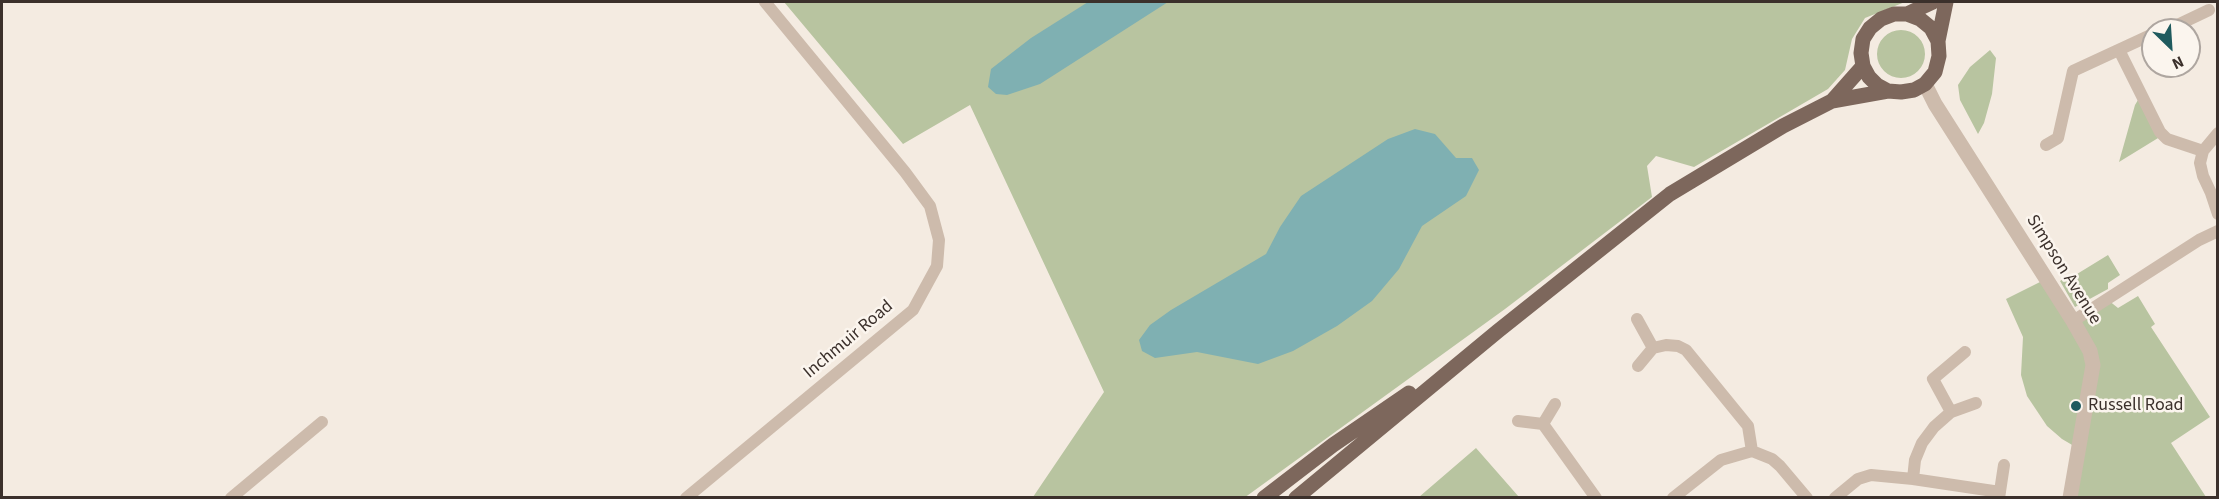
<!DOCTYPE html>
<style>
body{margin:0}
#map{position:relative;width:2219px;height:499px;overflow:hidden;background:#f4ebe1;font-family:"Source Sans 3",sans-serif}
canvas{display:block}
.frame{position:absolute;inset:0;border:3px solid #3b302b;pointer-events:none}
.north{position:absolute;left:2141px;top:18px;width:60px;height:60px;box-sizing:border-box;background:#fbf5ee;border:2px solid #aea6a0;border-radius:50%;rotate:155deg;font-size:16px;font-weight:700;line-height:24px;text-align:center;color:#3b302b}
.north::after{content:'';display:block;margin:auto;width:21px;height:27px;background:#1f5a5e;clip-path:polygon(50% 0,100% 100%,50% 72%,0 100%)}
</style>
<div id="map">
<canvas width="2219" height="499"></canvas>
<div class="frame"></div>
<div class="north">N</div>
</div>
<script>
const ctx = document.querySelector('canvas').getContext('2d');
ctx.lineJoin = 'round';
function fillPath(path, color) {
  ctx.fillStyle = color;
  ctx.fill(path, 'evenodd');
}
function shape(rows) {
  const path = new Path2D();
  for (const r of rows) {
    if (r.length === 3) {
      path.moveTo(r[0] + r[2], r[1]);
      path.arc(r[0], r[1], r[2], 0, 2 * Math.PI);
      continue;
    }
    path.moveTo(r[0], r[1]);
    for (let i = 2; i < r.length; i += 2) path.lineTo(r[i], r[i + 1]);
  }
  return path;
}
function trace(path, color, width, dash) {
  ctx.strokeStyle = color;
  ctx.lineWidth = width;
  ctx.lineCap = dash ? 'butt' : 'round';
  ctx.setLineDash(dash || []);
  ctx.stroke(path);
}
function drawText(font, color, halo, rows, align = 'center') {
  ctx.font = font + ' "Source Sans 3",sans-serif';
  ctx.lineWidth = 5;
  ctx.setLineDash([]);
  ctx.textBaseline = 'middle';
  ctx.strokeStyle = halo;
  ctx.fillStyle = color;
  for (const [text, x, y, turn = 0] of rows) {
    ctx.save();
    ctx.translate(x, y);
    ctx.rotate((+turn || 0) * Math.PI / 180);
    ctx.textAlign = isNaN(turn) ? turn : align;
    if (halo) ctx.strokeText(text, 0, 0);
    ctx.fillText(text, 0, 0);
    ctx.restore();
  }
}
fillPath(shape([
 [784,2,1905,2,1865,18,1852,39,1845,70,1828,89,1694,167,1656,156,1647,166,1652,197,1505,309,1244,498,1033,497,1104,392,970,105,903,144],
 [1901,54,24],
 [1990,50,1996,58,1992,94,1984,123,1978,134,1960,100,1958,85,1970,67],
 [2141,95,2163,135,2119,162,2135,105],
 [2108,255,2120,275,2108,283,2108,289,2075,307,2060,281,2071,274,2077,274],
 [2046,279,2073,321,2108,300,2118,308,2138,296,2155,324,2151,327,2210,417,2171,443,2206,497,2070,497,2079,449,2062,439,2047,426,2027,396,2021,375,2023,337,2006,299],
 [1476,448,1519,497,1419,497]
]), '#b8c4a0');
fillPath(shape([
 [1088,2,1168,2,1040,84,1007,95,996,94,988,87,991,69,1031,38],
 [1415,129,1435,134,1456,158,1472,158,1479,170,1466,196,1422,226,1399,269,1372,301,1337,326,1293,351,1258,364,1197,352,1155,358,1142,351,1139,340,1150,325,1171,310,1266,254,1280,227,1301,196,1388,139]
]), '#7fb0b2');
trace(shape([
 [2167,30,2209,10],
 [2119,50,2160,132,2167,139,2203,151],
 [2218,133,2203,151,2200,163,2203,176,2211,193,2218,214],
 [2046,145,2058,138,2073,71,2153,34],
 [1637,319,1653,348],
 [2073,321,2199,240,2218,231],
 [1638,366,1653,348,1666,345,1678,346,1686,350,1748,426,1752,451,1772,459,1780,466,1807,498],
 [1951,412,1933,379,1965,352],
 [1518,421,1543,424,1555,404],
 [1543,424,1596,498],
 [1913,479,1915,460,1922,443,1934,427,1951,412,1976,403],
 [231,498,322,422],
 [686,498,913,310,937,266,939,240,930,206,905,172,765,2],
 [1673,498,1721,460,1752,451],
 [1835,498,1858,479,1871,475,1913,479,2000,492],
 [1999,498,2004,465]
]), '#cdbbac', 12);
trace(shape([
 [1925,84,1935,104,2073,321,2090,351,2093,365,2070,498]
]), '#cdbbac', 15);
trace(shape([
 [1907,14,1933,2],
 [1938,41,1931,28,1920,19,1907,14,1894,14,1881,19,1870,28,1863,39,1861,53,1863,66,1869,77,1877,85,1888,91,1901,92,1914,90,1925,84,1935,72,1939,56,1938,41,1946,2],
 [1832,101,1863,66],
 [1264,498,1333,445,1409,393],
 [1296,498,1498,331,1670,194,1783,126,1832,101,1888,91]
]), '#7d675c', 15);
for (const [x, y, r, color] of [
 [2076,406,6,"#1f5a5e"]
]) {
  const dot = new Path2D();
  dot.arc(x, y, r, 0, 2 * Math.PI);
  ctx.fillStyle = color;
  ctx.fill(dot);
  trace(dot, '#fbf5ee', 2);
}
drawText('18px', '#3b302b', '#fbf5ee', [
 ["Simpson Avenue",2063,270,58],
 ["Inchmuir Road",849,340,-40]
]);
drawText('18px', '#3b302b', '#fbf5ee', [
 ["Russell Road",2088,406]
], 'left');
</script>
